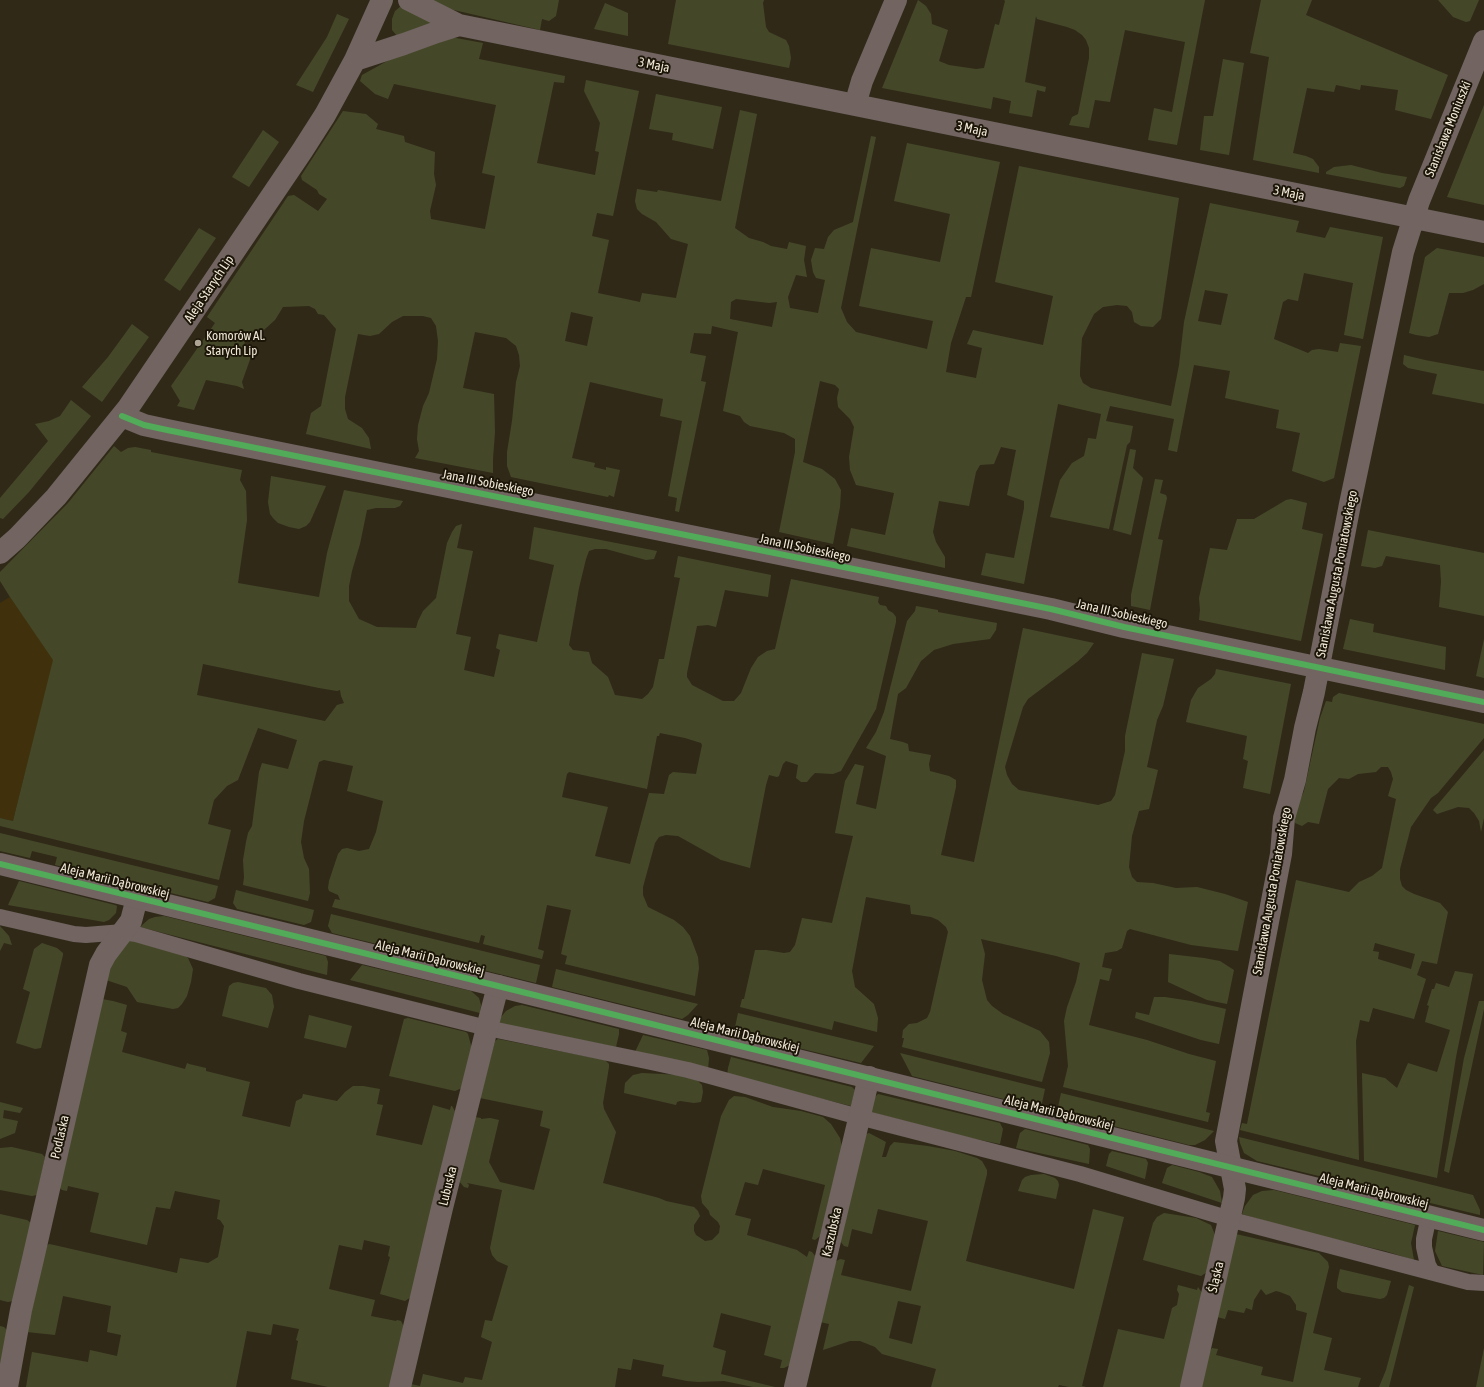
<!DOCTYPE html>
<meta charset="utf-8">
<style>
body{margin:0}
canvas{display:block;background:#302918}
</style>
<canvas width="1484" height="1387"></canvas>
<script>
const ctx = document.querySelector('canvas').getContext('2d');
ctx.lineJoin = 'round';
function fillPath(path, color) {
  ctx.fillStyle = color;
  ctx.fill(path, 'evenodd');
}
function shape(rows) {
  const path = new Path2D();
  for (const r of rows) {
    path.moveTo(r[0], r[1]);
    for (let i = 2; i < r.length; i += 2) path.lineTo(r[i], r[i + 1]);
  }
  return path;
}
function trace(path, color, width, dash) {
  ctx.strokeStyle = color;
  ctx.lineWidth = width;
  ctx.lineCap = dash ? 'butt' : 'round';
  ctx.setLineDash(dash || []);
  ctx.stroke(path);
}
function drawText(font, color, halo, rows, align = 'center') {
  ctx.font = font + ' "Asap Condensed",sans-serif';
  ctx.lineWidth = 4;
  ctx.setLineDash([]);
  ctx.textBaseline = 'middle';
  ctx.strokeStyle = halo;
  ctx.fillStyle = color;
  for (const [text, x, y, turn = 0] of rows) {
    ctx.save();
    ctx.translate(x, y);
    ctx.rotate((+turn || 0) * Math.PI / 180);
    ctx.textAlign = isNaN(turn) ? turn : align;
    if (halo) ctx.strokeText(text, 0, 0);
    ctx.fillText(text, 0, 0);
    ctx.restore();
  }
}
fillPath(shape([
 [10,597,54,660,13,821,0,818,0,603]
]), '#40310c');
fillPath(shape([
 [425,0,559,0,556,16,549,21,542,19,540,30,441,7],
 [676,0,764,0,763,3,766,27,769,32,786,40,789,46,791,58,789,68,668,44],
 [918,0,926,6,931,14,932,24,948,30,939,61,949,65,976,69,984,68,995,24,999,25,1005,1,1004,0,1205,0,1177,145,1148,140,1154,108,1172,112,1185,42,1125,30,1110,102,1095,100,1089,128,1069,125,1072,117,1078,114,1089,58,1089,48,1086,40,1082,35,1075,30,1067,27,1037,19,1036,16,1025,82,1046,87,1045,92,1037,90,1032,117,1009,113,1011,101,993,97,991,109,882,88],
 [1261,0,1312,0,1306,15,1448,75,1431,119,1395,110,1398,90,1361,85,1360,90,1336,85,1334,92,1307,88,1293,153,1306,156,1313,159,1319,167,1319,173,1253,160,1269,57,1250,53],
 [1438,0,1479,0,1470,21,1466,22,1453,17],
 [605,3,628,13,628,36,594,29],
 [401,6,435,22,398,37,392,30,392,19,395,11],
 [337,14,349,19,313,92,296,85,327,37],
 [445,38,456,38,483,43,479,59,565,76,564,83,554,82,537,163,595,175,599,152,595,151,600,123,584,91,586,80,639,91,613,216,597,213,592,236,609,240,598,293,640,302,642,293,676,298,688,244,671,239,656,222,642,214,637,209,635,201,637,189,657,192,658,190,721,201,740,110,757,114,735,228,749,238,763,242,771,246,787,249,789,242,806,246,804,260,807,277,796,275,788,297,790,308,818,313,825,280,816,278,813,272,811,260,815,248,824,249,828,237,834,230,853,222,871,136,876,137,841,308,847,322,856,332,927,349,933,321,859,306,871,248,940,262,950,214,894,201,907,143,1000,162,971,297,966,297,951,343,946,372,976,378,982,348,967,344,973,330,1043,345,1053,296,995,282,1019,166,1179,198,1161,319,1153,327,1141,326,1134,322,1132,312,1127,306,1117,305,1103,307,1094,314,1082,338,1080,370,1080,376,1083,383,1091,388,1171,406,1179,365,1184,322,1210,203,1299,221,1296,232,1325,238,1330,227,1383,237,1363,339,1344,335,1353,283,1304,273,1298,301,1288,299,1283,302,1274,339,1308,353,1312,350,1319,349,1338,352,1340,343,1361,346,1334,478,1324,482,1292,471,1300,433,1276,428,1279,410,1225,398,1230,371,1194,365,1177,452,1168,450,1174,419,1110,406,1106,421,1133,426,1130,442,1127,445,1109,529,1050,517,1060,480,1072,463,1084,456,1088,438,1096,439,1101,414,1058,404,1024,584,981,575,986,553,1014,558,1024,508,1024,501,1007,495,1016,450,1001,447,994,464,980,465,976,472,969,506,939,501,933,532,936,542,945,557,945,568,847,546,851,528,885,535,894,493,856,485,850,470,849,457,854,427,850,419,838,407,837,398,839,389,835,385,820,381,803,462,822,469,835,479,841,490,840,507,833,544,779,532,795,452,795,439,784,433,750,426,744,422,740,416,723,411,738,332,712,326,711,334,694,333,690,353,706,356,701,381,706,382,679,512,675,511,677,498,668,496,682,421,660,416,663,399,590,382,572,458,595,463,594,467,606,470,606,467,620,470,614,497,609,495,608,497,511,477,507,466,507,452,512,421,516,382,520,366,519,355,516,346,506,338,475,332,463,388,494,394,495,432,493,459,493,473,415,458,419,451,417,439,418,425,423,406,429,393,437,359,438,341,436,326,431,318,423,316,403,316,392,322,379,334,370,336,358,334,345,397,345,409,348,419,362,428,369,438,371,449,306,434,311,413,321,406,336,329,324,315,318,314,315,309,309,306,283,307,275,320,265,329,255,340,251,342,245,341,244,346,251,351,252,354,242,382,244,389,237,386,206,380,194,410,177,406,180,401,171,386,215,323,207,317,288,196,294,195,318,211,327,199,319,194,317,190,302,180,301,176,343,111,366,114,378,124,376,129,404,136,405,142,435,152,434,174,436,185,430,211,431,219,485,229,495,176,482,173,496,105,394,84,388,99,375,94,360,81,362,75,398,55],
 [1205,290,1228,294,1221,325,1198,321],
 [736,299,769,303,777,302,772,327,730,319,731,302],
 [571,312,593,317,587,346,565,341],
 [1223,59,1244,63,1229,155,1200,150,1204,116,1213,116],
 [656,94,722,107,713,149,672,140,673,133,649,129],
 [1484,105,1484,205,1447,197],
 [263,130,279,142,249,187,232,177],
 [1351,165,1382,173,1407,177,1404,186,1400,188,1326,174,1326,172,1334,167],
 [199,228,216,238,180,291,164,280],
 [1437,248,1484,257,1484,284,1473,290,1463,293,1449,293,1438,334,1429,337,1416,335,1409,333,1425,257],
 [132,324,149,337,102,402,82,387,108,357],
 [1404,355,1425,360,1484,371,1484,404,1432,394,1437,374,1408,368,1403,364],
 [71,400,91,416,29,492,3,519,0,518,0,498,48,441,35,424,49,421,60,416],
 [114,446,121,452,128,448,135,447,151,450,151,452,242,470,240,480,246,491,247,520,238,583,319,597,327,553,344,490,403,501,400,506,395,508,376,508,367,510,360,544,352,571,349,586,349,601,359,619,377,627,416,628,418,621,423,611,436,598,447,543,452,532,456,526,462,524,457,548,473,551,456,634,471,637,464,670,494,677,500,650,496,648,499,634,537,642,554,565,529,559,534,527,657,551,654,559,646,560,606,549,595,549,589,551,586,559,579,588,569,645,573,650,589,652,592,663,608,677,615,695,642,699,648,694,653,687,659,659,664,659,680,578,674,577,678,556,771,575,768,597,725,590,716,627,708,625,697,626,687,673,687,677,692,685,723,701,734,701,741,693,751,668,758,657,767,651,775,649,791,579,879,597,878,602,880,605,886,606,888,610,893,613,896,617,896,622,876,709,841,771,833,774,815,773,811,777,807,782,801,782,796,778,798,765,786,761,783,764,779,776,777,777,769,775,766,785,750,868,721,860,678,836,666,835,659,837,655,843,643,887,643,895,648,907,674,920,683,927,690,936,698,957,699,968,695,996,565,964,567,956,561,954,571,910,547,905,538,949,544,951,542,959,483,944,485,936,481,935,479,943,332,907,335,899,340,900,338,895,329,891,328,888,329,881,338,854,342,849,347,848,359,851,369,849,376,832,383,801,347,791,353,766,324,760,319,762,304,821,301,842,304,858,309,869,310,893,308,901,243,885,244,877,243,860,246,842,248,833,252,826,259,772,262,763,288,769,297,740,258,728,238,780,227,786,214,800,208,824,231,830,219,880,0,826,0,818,13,821,53,660,10,597,0,581,0,572,68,503],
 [203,664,319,688,337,691,340,690,341,696,344,703,337,705,325,721,197,695],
 [660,733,685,738,701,743,702,745,696,774,673,772,669,775,664,794,649,793,630,864,595,856,608,807,562,797,567,774,569,772,647,789,657,736,659,736],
 [1130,449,1136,450,1133,468,1143,478,1131,535,1113,530],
 [271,476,326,486,310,522,306,526,299,529,289,527,278,523,273,518,270,514,268,502],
 [1155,479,1163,480,1160,493,1166,495,1167,498,1158,539,1163,540,1150,610,1131,606,1131,595],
 [1291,499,1307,503,1302,529,1323,534,1301,641,1199,620,1200,610,1199,598,1210,548,1227,550,1237,519,1254,519,1286,500],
 [1368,530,1484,553,1484,616,1439,607,1441,582,1440,565,1386,556,1382,566,1375,568,1361,566],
 [916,606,938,610,938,612,997,623,996,630,990,639,953,644,934,650,921,661,906,688,898,694,890,739,903,742,908,744,909,751,931,755,929,764,930,771,949,776,956,780,956,787,941,855,974,862,1023,628,1094,643,1087,653,1077,662,1028,699,1023,707,1005,767,1007,775,1012,784,1019,790,1098,805,1111,801,1115,795,1125,751,1125,736,1142,653,1174,659,1163,706,1157,720,1147,767,1158,770,1149,809,1139,811,1132,836,1129,867,1132,877,1137,882,1153,883,1176,888,1197,887,1225,894,1248,902,1238,951,1191,945,1130,929,1127,931,1122,948,1117,951,1105,953,1102,967,1112,969,1109,981,1100,979,1089,1025,1147,1040,1189,1054,1216,1061,1206,1112,1210,1113,1208,1122,1063,1087,1068,1066,1064,1021,1067,1007,1076,982,1080,963,1056,956,981,939,985,954,982,980,987,1000,992,1006,1003,1014,1040,1031,1049,1042,1050,1053,1042,1082,902,1047,904,1038,902,1038,903,1030,909,1024,917,1023,927,1018,930,1012,948,932,946,927,938,920,931,917,911,914,910,905,866,897,852,971,855,987,874,1004,878,1018,877,1032,834,1021,832,1030,740,1007,742,999,744,999,755,950,766,950,784,953,790,952,795,945,802,918,832,923,853,836,835,833,845,781,855,764,864,766,856,804,876,809,886,756,866,748,876,732,884,712,907,621,915,611],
 [1350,619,1374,624,1373,632,1446,647,1445,670,1343,649],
 [1484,639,1484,678,1476,676],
 [1216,669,1291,684,1270,794,1243,788,1248,761,1243,759,1247,736,1186,722,1191,700,1195,693,1198,688,1211,679,1215,674],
 [1339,693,1484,724,1484,738,1438,793,1431,798,1411,827,1400,869,1400,879,1402,886,1406,890,1414,894,1440,903,1448,912,1437,964,1422,961,1417,975,1426,979,1414,1019,1373,1008,1369,1022,1360,1020,1356,1041,1359,1160,1240,1130,1242,1123,1247,1124,1296,880,1349,892,1359,882,1372,876,1382,868,1396,799,1388,796,1393,779,1391,772,1388,767,1381,767,1376,772,1358,774,1349,779,1339,778,1328,789,1319,824,1308,822,1302,826,1295,823,1294,814,1304,791,1320,718,1326,701,1332,702,1333,697],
 [1375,943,1415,954,1411,969,1378,959,1379,952,1373,951],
 [1484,750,1484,818,1481,832,1479,821,1474,813,1469,808,1458,807,1437,814,1433,810],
 [0,833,218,886,215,898,208,902,55,865,57,857,32,851,30,858,0,851],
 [19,881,115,905,117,906,116,913,109,920,104,922,8,905],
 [236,890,314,910,311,922,304,925,237,909,233,903],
 [331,914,540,965,536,983,332,933,328,926],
 [164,916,326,956,328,962,327,975,140,927,149,919,155,917],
 [0,926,9,936,12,945,4,943,0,951],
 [129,940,184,955,188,958,193,969,191,982,187,996,182,1004,178,1008,173,1009,137,1002,127,987,106,980,110,966],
 [42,943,57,948,63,953,63,955,41,1048,35,1049,16,1043,30,992,23,989,34,949],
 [1169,954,1204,958,1220,961,1234,970,1227,1004,1207,1000,1168,982],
 [362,965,471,991,479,998,481,1005,480,1013,350,980],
 [556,969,698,1004,688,1015,682,1019,552,987],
 [1455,971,1473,974,1456,1057,1437,1178,1364,1161,1362,1073,1385,1078,1397,1088,1408,1063,1437,1072,1450,1030,1425,1022,1429,1006,1427,1005,1432,989,1434,989,1436,983,1449,987],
 [238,982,266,988,272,995,274,1007,268,1028,222,1016,229,986,233,983],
 [1154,997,1165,997,1191,1001,1226,1009,1219,1044,1201,1040,1135,1018,1136,1012,1149,1015],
 [102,999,113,1001,127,1005,121,1031,127,1033,122,1052,185,1069,187,1063,189,1064,206,1068,206,1071,250,1082,242,1116,290,1127,296,1101,302,1098,303,1094,337,1101,345,1092,353,1086,363,1086,380,1089,377,1104,383,1105,376,1135,422,1145,433,1105,450,1110,451,1106,452,1106,456,1113,411,1297,405,1301,380,1294,390,1257,388,1256,390,1246,364,1240,362,1250,339,1245,329,1289,375,1300,371,1316,396,1321,397,1320,401,1321,404,1327,390,1387,328,1387,291,1379,298,1341,296,1340,299,1329,273,1324,271,1335,247,1331,236,1387,26,1387,32,1352,88,1362,90,1350,117,1356,121,1335,107,1332,111,1306,63,1296,55,1335,27,1332,45,1247,49,1244,54,1245,177,1273,180,1258,208,1263,218,1257,224,1226,220,1220,217,1219,220,1200,175,1191,170,1209,156,1207,147,1245,90,1232,99,1193,68,1186,67,1191,62,1190,59,1187],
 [1479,1001,1484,1001,1484,1009,1449,1173,1444,1171,1464,1058],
 [522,1005,619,1029,619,1034,616,1047,498,1024,501,1017,506,1011,515,1006],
 [738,1013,874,1046,861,1063,815,1052,734,1032],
 [309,1015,352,1026,346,1048,304,1038],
 [408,1018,466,1032,468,1034,472,1049,462,1088,455,1091,389,1076,404,1019],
 [643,1035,707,1050,709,1058,708,1070,634,1054],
 [498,1039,605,1060,609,1064,609,1067,603,1103,604,1109,616,1132,603,1183,659,1198,666,1201,694,1207,698,1211,700,1216,694,1225,694,1231,696,1235,705,1241,712,1240,719,1233,720,1226,718,1222,710,1215,709,1211,702,1203,701,1196,721,1116,729,1100,734,1096,745,1097,773,1107,801,1111,823,1117,831,1124,840,1138,842,1147,820,1236,815,1240,812,1239,825,1185,763,1169,758,1185,745,1182,735,1215,751,1219,747,1235,797,1250,807,1257,809,1251,812,1252,816,1257,790,1365,784,1368,780,1368,782,1360,764,1355,771,1326,721,1313,713,1347,726,1351,721,1374,775,1387,753,1387,724,1381,698,1382,687,1381,662,1376,664,1365,633,1359,631,1370,618,1368,615,1387,410,1387,411,1384,420,1386,423,1374,463,1383,465,1377,482,1380,492,1342,481,1337,485,1320,492,1321,508,1266,497,1261,492,1255,490,1248,502,1190,467,1183,469,1185,468,1188,464,1187,459,1181,475,1117,481,1118,481,1119,490,1118,499,1120,489,1162,500,1182,534,1190,550,1129,540,1126,543,1111,480,1098,495,1041],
 [900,1053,1045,1089,1042,1103,1036,1107,912,1076],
 [731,1057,852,1087,855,1090,851,1106,767,1085,727,1077,728,1068],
 [642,1073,681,1075,698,1081,702,1085,703,1092,701,1102,694,1103,680,1101,677,1102,676,1105,624,1093,625,1083,633,1075],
 [1061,1093,1214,1131,1205,1140,1195,1145,1189,1145,1062,1113,1058,1107],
 [878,1094,1000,1123,1003,1129,1000,1144,961,1136,871,1112,874,1098],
 [0,1102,23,1108,20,1113,4,1110,3,1118,18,1121,15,1133,0,1139],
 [1025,1129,1088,1145,1090,1149,1089,1164,1016,1148,1020,1133],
 [869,1133,886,1142,882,1157,886,1157,890,1146,894,1142,928,1146,955,1151,977,1158,982,1161,987,1170,987,1174,966,1261,1074,1289,1093,1209,1124,1217,1082,1386,1086,1387,1069,1387,1059,1385,1058,1387,931,1387,936,1369,882,1354,875,1347,860,1341,850,1341,823,1350,829,1324,820,1322,835,1262,840,1259,845,1260,841,1275,911,1291,928,1221,878,1209,872,1234,852,1229,848,1247,844,1246,840,1241,866,1134],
 [898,1301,921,1306,912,1344,889,1338],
 [1239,1137,1473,1195,1480,1210,1480,1215,1257,1161,1244,1153,1240,1143],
 [12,1147,42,1154,45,1157,37,1195,32,1196,0,1190,0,1148],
 [1112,1151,1146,1159,1148,1163,1145,1179,1106,1166,1109,1154],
 [1172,1165,1199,1172,1212,1177,1220,1191,1222,1203,1162,1183,1167,1168],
 [1044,1174,1055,1178,1058,1181,1059,1185,1056,1199,1018,1191,1022,1180,1025,1177,1031,1175],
 [1274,1190,1415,1225,1411,1243,1414,1260,1385,1251,1295,1230,1242,1214,1245,1206,1253,1195,1262,1191],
 [1164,1213,1196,1218,1211,1225,1215,1235,1207,1272,1201,1276,1143,1260,1153,1223,1157,1217],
 [0,1214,27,1220,31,1223,13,1301,8,1302,0,1300],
 [1438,1231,1484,1242,1483,1275,1442,1266,1435,1251],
 [1236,1234,1319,1253,1328,1262,1329,1267,1313,1333,1332,1338,1324,1370,1361,1378,1358,1387,1201,1387,1209,1352,1212,1348,1218,1349,1216,1355,1263,1367,1261,1375,1293,1382,1307,1313,1296,1310,1296,1305,1290,1296,1280,1292,1276,1291,1266,1295,1261,1289,1254,1300,1252,1310,1246,1308,1244,1313,1228,1310,1225,1319,1217,1317],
 [1340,1269,1391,1281,1387,1295,1384,1298,1380,1299,1342,1292,1337,1288,1337,1283],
 [1178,1285,1197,1290,1198,1287,1202,1293,1181,1387,1103,1387,1118,1329,1164,1339,1172,1308,1177,1305,1179,1294,1177,1290],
 [1409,1285,1414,1287,1389,1387,1379,1387,1386,1370],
 [0,1326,4,1327,7,1330,0,1371],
 [1484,1348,1484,1387,1476,1387]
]), '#444828');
trace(shape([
 [0,917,74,934,86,935,123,932,136,934,299,981,487,1028,651,1062,688,1070,859,1117,1080,1174,1240,1222,1468,1282,1484,1283],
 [1429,1216,1424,1239,1424,1247,1428,1265,1432,1272]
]), '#716461', 16);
trace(shape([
 [409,0,459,25,1484,232],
 [355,60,404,44,437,32,459,25],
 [855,105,862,81,896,0],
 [122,416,144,425,167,430,1051,609,1124,627,1484,702],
 [0,553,17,538,56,497,128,408,302,151,325,115,355,60,382,0],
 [7,1387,21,1310,33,1259,100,965,106,954,131,921,137,898],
 [400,1387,442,1208,487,1028,498,986],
 [795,1387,869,1077],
 [1191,1387,1234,1198,1235,1189,1226,1141,1281,854,1284,818,1295,780,1305,728,1314,692,1350,504,1403,252,1419,201,1484,41]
]), '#716461', 22);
trace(shape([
 [0,864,498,986,1484,1230]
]), '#716461', 22);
trace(shape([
 [122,416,144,425,167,430,1051,609,1124,627,1484,702],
 [0,864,498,986,1484,1230]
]), '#51ab58', 6);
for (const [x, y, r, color] of [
 [198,343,4,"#ada494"]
]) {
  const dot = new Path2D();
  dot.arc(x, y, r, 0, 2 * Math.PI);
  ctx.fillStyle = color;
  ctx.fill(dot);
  trace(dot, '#1c1609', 1.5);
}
drawText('13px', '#f0e7d6', '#1c1609', [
 ["3 Maja",654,65,11],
 ["3 Maja",972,129,12],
 ["Stanisława Moniuszki",1448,129,-68],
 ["3 Maja",1289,193,11],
 ["Aleja Starych Lip",209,289,-56],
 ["Jana III Sobieskiego",488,483,11],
 ["Jana III Sobieskiego",805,548,12],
 ["Stanisława Augusta Poniatowskiego",1337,574,-79],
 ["Jana III Sobieskiego",1122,614,13],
 ["Aleja Marii Dąbrowskiej",115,881,14],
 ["Stanisława Augusta Poniatowskiego",1272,891,-80],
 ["Aleja Marii Dąbrowskiej",430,958,14],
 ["Aleja Marii Dąbrowskiej",745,1035,14],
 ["Aleja Marii Dąbrowskiej",1059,1113,14],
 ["Podlaska",60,1137,-77],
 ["Lubuska",448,1186,-76],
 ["Aleja Marii Dąbrowskiej",1374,1191,14],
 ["Kaszubska",832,1232,-77],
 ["Śląska",1216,1277,-77]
]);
drawText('13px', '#f0e7d6', '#1c1609', [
 ["Komorów Al.",206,336],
 ["Starych Lip",206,351]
], 'left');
</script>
